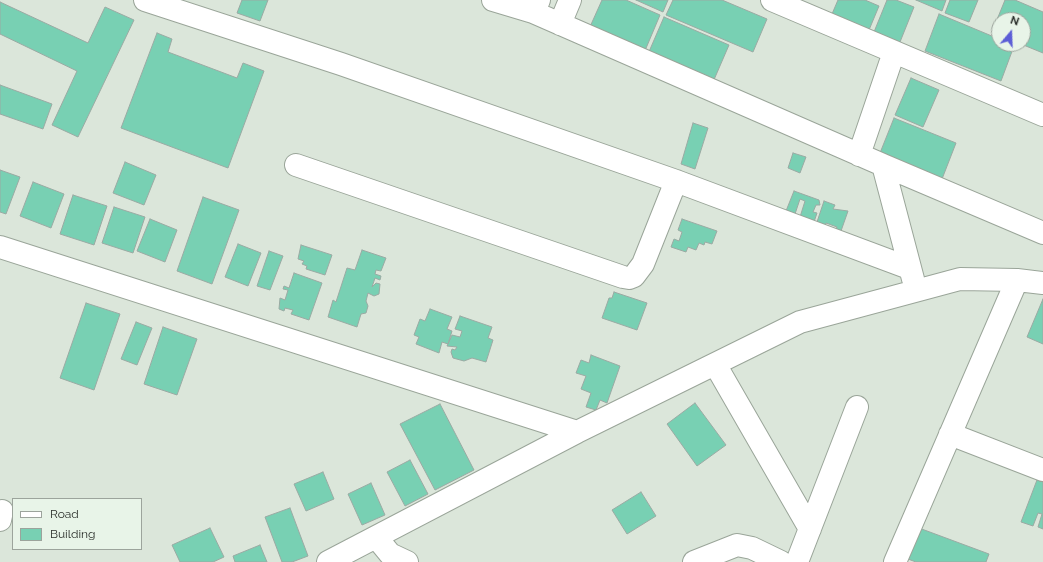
<!DOCTYPE html>
<style>
body{margin:0}
#map{position:relative;width:1043px;height:562px;overflow:hidden;background:#dbe6da;font-family:Raleway,sans-serif}
canvas{display:block}
.legend{position:absolute;left:12px;top:498px;width:130px;height:52px;box-sizing:border-box;background:#e8f4e8;border:1px solid #9ca49c;margin:0;padding:5px 7px;list-style:none;font-size:12px;color:#292d29}
.legend li{display:flex;align-items:center;gap:8px;height:20px}
.legend b{width:20px;border:1px solid #9ca49c}
.north{position:absolute;left:991px;top:12px;width:40px;height:40px;box-sizing:border-box;background:#e8f4e8;border:1px solid #9ca49c;border-radius:50%;rotate:19deg;font-size:11px;font-weight:700;line-height:16px;text-align:center;color:#292d29}
.north::after{content:'';display:block;margin:auto;width:14px;height:18px;background:#5c5ed6;clip-path:polygon(50% 0,100% 100%,50% 72%,0 100%)}
</style>
<div id="map">
<canvas width="1043" height="562"></canvas>
<ul class="legend">
<li><b style="height:5px;background:#fff"></b>Road</li>
<li><b style="height:11px;background:#78d0b3"></b>Building</li>
</ul>
<div class="north">N</div>
</div>
<script>
const ctx = document.querySelector('canvas').getContext('2d');
ctx.lineJoin = 'round';
function fillPath(path, color) {
  ctx.fillStyle = color;
  ctx.fill(path, 'evenodd');
}
function shape(rows) {
  const path = new Path2D();
  for (const r of rows) {
    path.moveTo(r[0], r[1]);
    for (let i = 2; i < r.length; i += 2) path.lineTo(r[i], r[i + 1]);
  }
  return path;
}
function trace(path, color, width, dash) {
  ctx.strokeStyle = color;
  ctx.lineWidth = width;
  ctx.lineCap = dash ? 'butt' : 'round';
  ctx.setLineDash(dash || []);
  ctx.stroke(path);
}
const building = shape([
 [242,0,268,0,260,21,237,13,242,0],
 [602,0,626,0,660,15,644,53,589,29,602,0],
 [636,0,668,0,663,12,636,0],
 [673,0,722,0,767,19,753,52,666,15,673,0],
 [838,0,865,0,879,6,869,30,832,14,838,0],
 [887,0,896,0,914,7,900,42,874,32,887,0],
 [916,0,946,0,942,11,916,0],
 [950,0,978,0,969,22,945,13,950,0],
 [1005,0,1015,0,1043,12,1043,53,1021,44,1023,44,1023,20,999,20,999,35,992,32,1005,0],
 [0,2,88,43,105,7,134,20,78,137,52,125,77,71,0,34,0,2],
 [939,14,999,39,999,44,1014,46,1001,81,925,51,939,14],
 [664,17,729,45,713,82,648,54,664,17],
 [157,33,172,39,168,52,237,78,243,63,264,71,228,168,121,128,157,33],
 [911,78,939,90,923,127,895,115,911,78],
 [0,85,52,104,43,129,0,114,0,85],
 [894,118,956,143,942,179,880,153,894,118],
 [693,123,708,128,695,169,681,164,693,123],
 [793,153,806,157,800,173,788,168,793,153],
 [125,162,156,175,144,205,113,193,125,162],
 [0,170,20,177,6,214,0,212,0,170],
 [33,182,64,194,51,228,20,216,33,182],
 [794,191,819,200,820,205,816,205,813,212,817,213,814,222,800,217,805,201,800,199,795,214,786,211,794,191],
 [73,195,107,206,94,245,60,234,73,195],
 [203,197,239,210,212,284,177,271,203,197],
 [824,201,835,205,833,209,848,211,841,231,836,229,837,227,826,223,824,228,819,226,820,223,817,222,824,201],
 [114,207,145,217,133,253,102,243,114,207],
 [150,219,177,230,165,262,137,251,150,219],
 [682,219,717,231,712,244,705,242,704,245,699,243,696,250,688,247,686,252,671,247,674,239,679,241,682,232,678,230,682,219],
 [238,244,261,253,248,286,225,277,238,244],
 [301,245,332,255,325,275,306,269,307,266,302,264,304,261,298,259,301,245],
 [362,250,386,258,381,271,376,270,375,274,381,276,380,280,375,278,372,287,376,283,380,284,379,294,374,296,368,293,366,301,368,306,366,313,361,314,357,327,328,317,333,300,336,302,347,268,355,270,362,250],
 [269,251,283,256,270,290,257,286,269,251],
 [294,273,322,283,309,320,291,314,293,310,285,308,284,311,279,309,280,298,285,300,288,290,283,289,284,286,289,288,294,273],
 [614,292,647,303,637,330,602,318,609,298,612,298,614,292],
 [1043,299,1043,344,1027,337,1043,299],
 [86,303,120,314,94,390,60,378,86,303],
 [430,309,452,317,447,329,452,331,448,344,442,342,439,353,416,344,419,337,414,335,420,319,425,321,430,309],
 [460,316,492,327,488,338,493,340,486,362,472,358,464,361,453,358,451,352,452,349,455,350,457,347,447,346,452,335,460,337,462,331,455,329,460,316],
 [136,322,152,328,137,365,121,359,136,322],
 [163,327,197,339,177,395,144,384,163,327],
 [591,355,620,366,607,403,600,400,596,410,586,407,591,393,581,389,586,376,576,373,581,360,589,363,591,355],
 [695,403,726,445,697,466,667,424,695,403],
 [440,404,474,470,435,490,400,424,440,404],
 [410,460,428,494,405,506,387,472,410,460],
 [323,472,334,499,306,511,294,484,323,472],
 [1037,480,1043,482,1043,529,1038,527,1042,514,1038,513,1033,526,1021,522,1037,480],
 [371,483,385,515,362,525,348,494,371,483],
 [641,492,656,516,627,534,612,510,641,492],
 [290,508,308,556,292,562,282,562,265,517,290,508],
 [210,528,224,557,213,562,180,562,172,545,210,528],
 [919,528,989,554,986,562,916,562,908,559,919,528],
 [260,545,267,562,235,562,233,556,260,545]
]);
fillPath(building, '#78d0b3');
trace(building, '#9aaaa3', 1);
const minor = shape([
 [145,0,341,64,676,181,909,268],
 [493,0,533,12],
 [539,0,533,12,883,165,913,279],
 [772,0,1043,115],
 [560,24,570,0],
 [859,155,894,52],
 [296,165,623,277,629,278,634,276,643,264,676,181],
 [883,165,1043,233],
 [0,247,577,432],
 [715,364,810,529],
 [950,434,1043,470],
 [0,520,2,511],
 [376,537,390,554,407,562],
 [328,562,577,432,800,322,960,279,1017,280,1043,283],
 [694,562,737,545,752,548,781,562],
 [797,562,857,407],
 [895,562,1017,280]
]);
trace(minor, '#9aa599', 24);
trace(minor, '#fff', 22);
</script>
